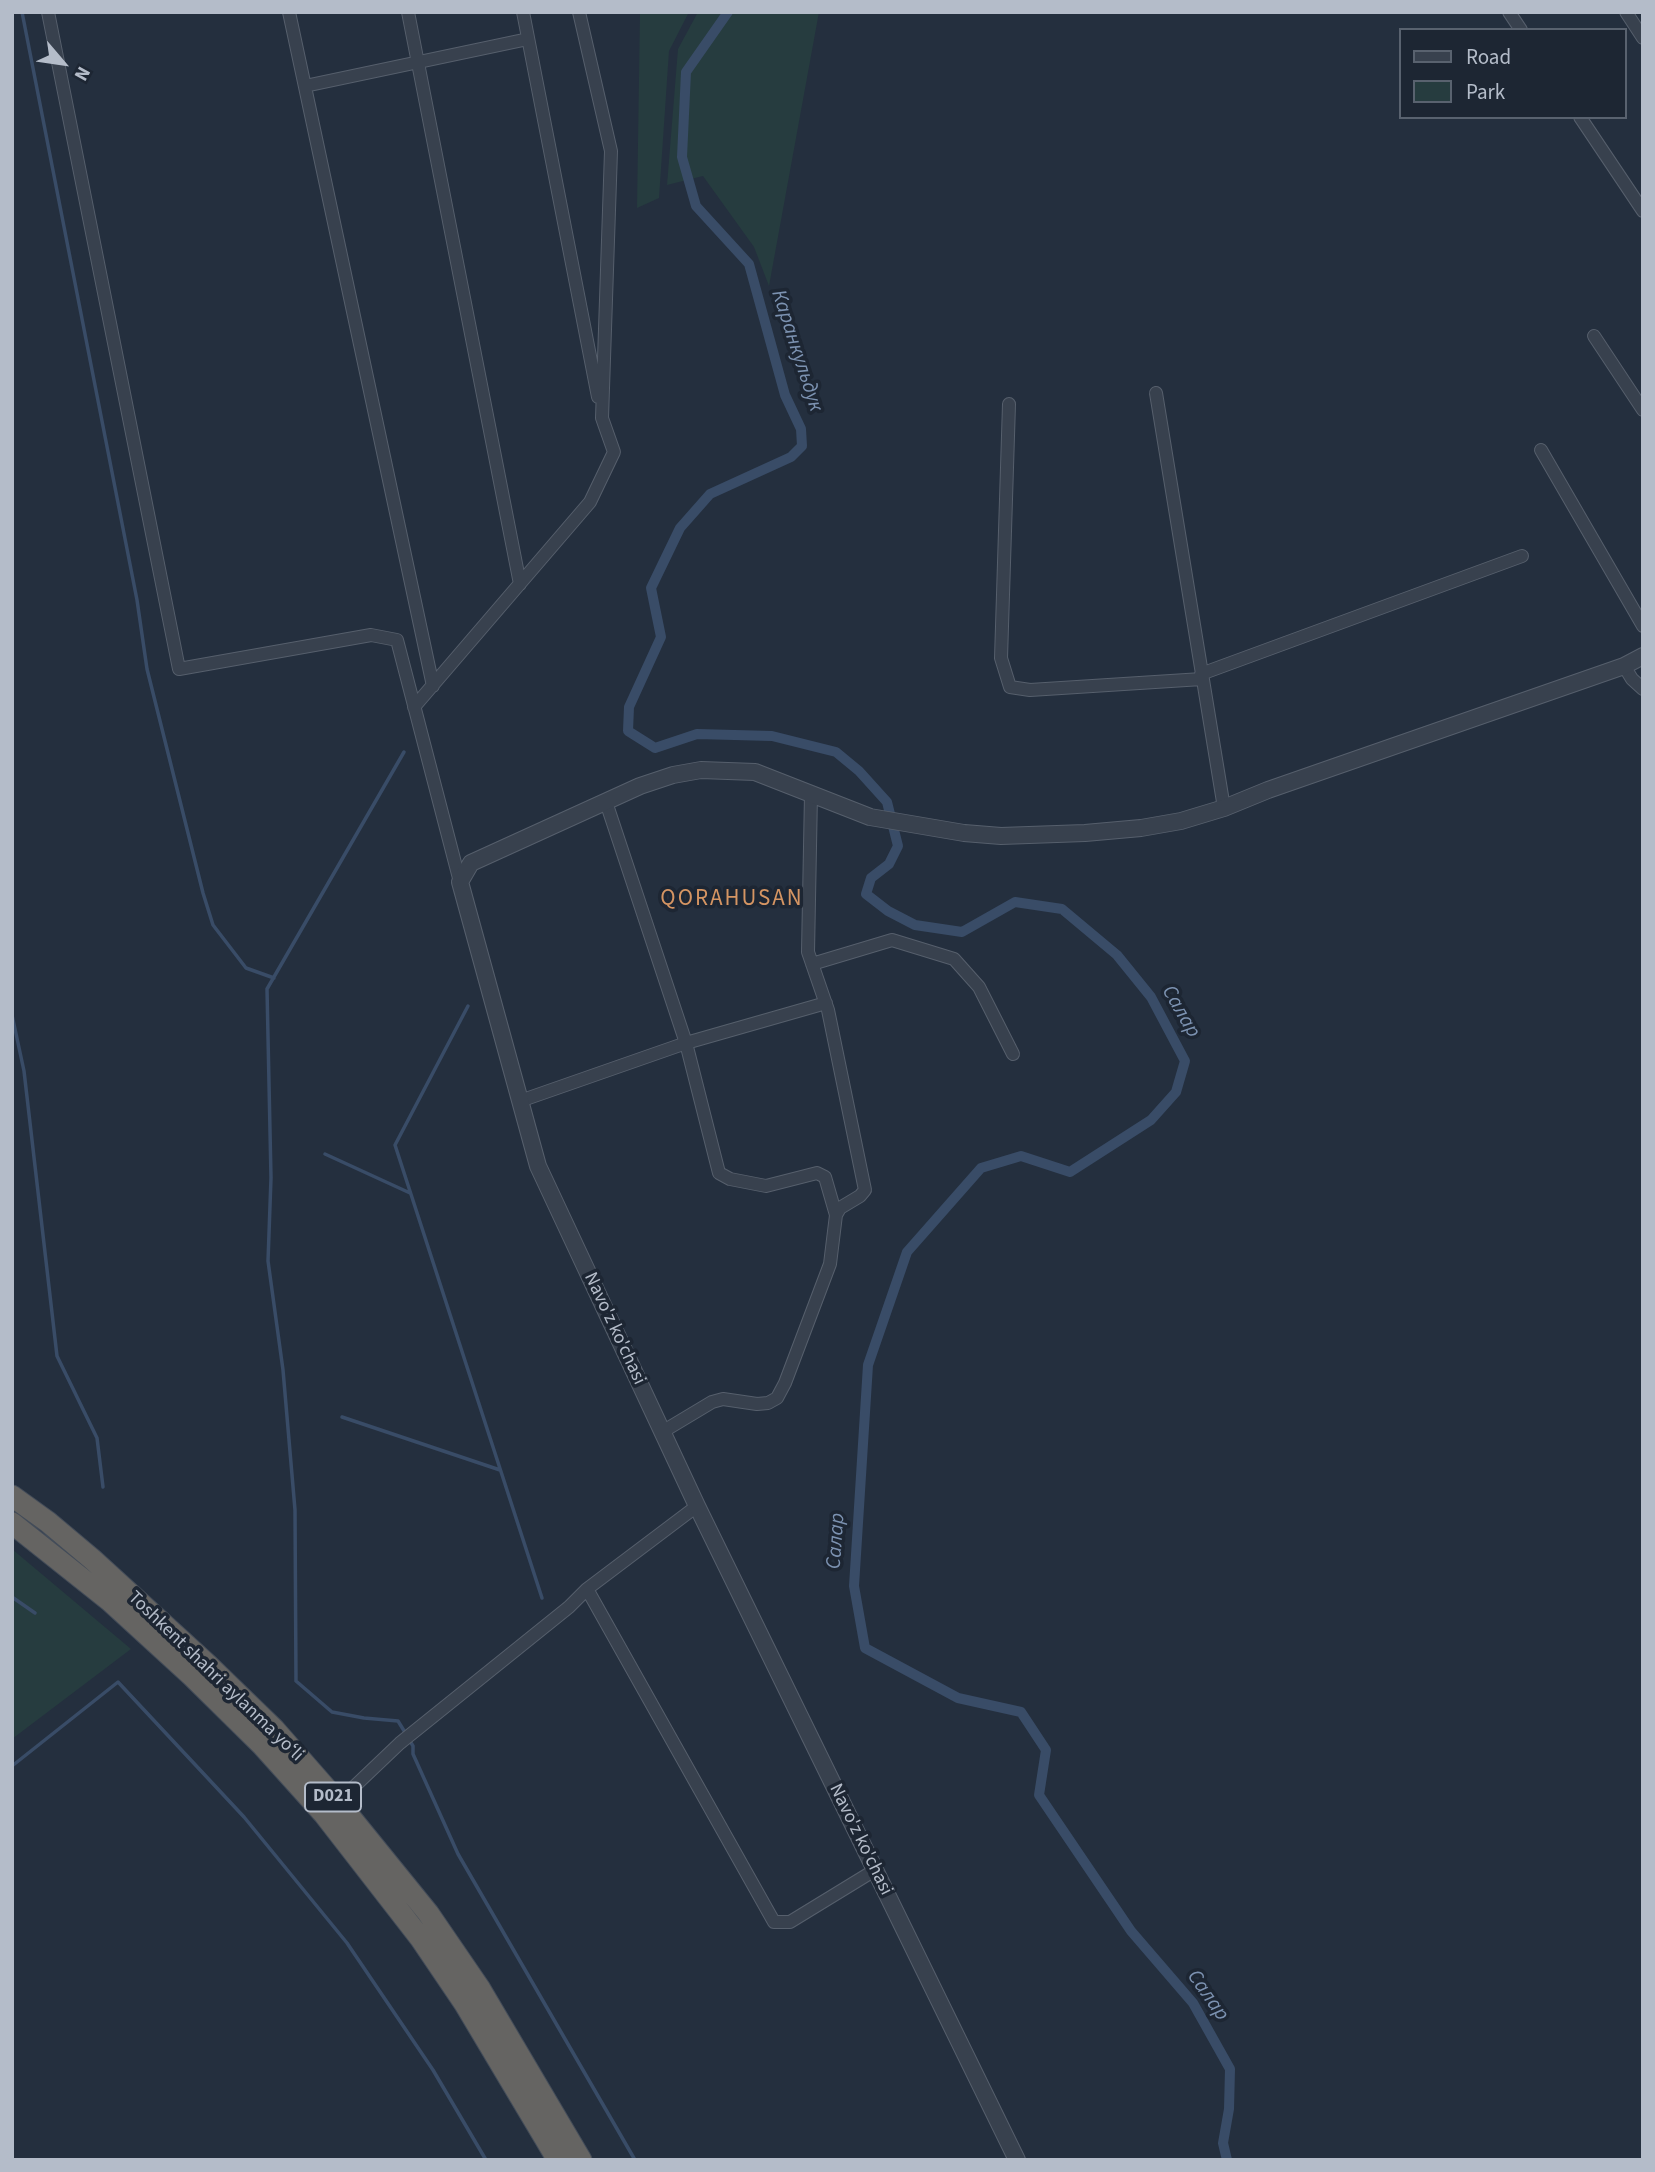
<!DOCTYPE html>
<meta charset="utf-8">
<style>
body{margin:0}
#map{position:relative;width:1655px;height:2172px;overflow:hidden;background:#242f3e;font-family:"Source Sans 3",sans-serif}
canvas{display:block}
.frame{position:absolute;inset:0;border:14px solid #b4bcc9;pointer-events:none}
.legend{position:absolute;left:1399px;top:28px;width:228px;height:91px;box-sizing:border-box;background:#1d2633;border:2px solid #59626f;margin:0;padding:9px 12px;list-style:none;font-size:21px;color:#b4bcc9}
.legend li{display:flex;align-items:center;gap:14px;height:35px}
.legend b{width:35px;border:2px solid #59626f}
.north{position:absolute;left:28px;top:28px;width:70px;height:70px;-webkit-text-stroke:5px #1d2633;paint-order:stroke;rotate:119deg;font-size:19px;font-weight:700;line-height:28px;text-align:center;color:#b4bcc9}
.north::after{content:'';display:block;margin:auto;width:24px;height:32px;background:#b4bcc9;clip-path:polygon(50% 0,100% 100%,50% 72%,0 100%)}
</style>
<div id="map">
<canvas width="1655" height="2172"></canvas>
<div class="frame"></div>
<ul class="legend">
<li><b style="height:9px;background:#38414e"></b>Road</li>
<li><b style="height:19px;background:#263c3f"></b>Park</li>
</ul>
<div class="north">N</div>
</div>
<script>
const c = document.querySelector('canvas').getContext('2d');
c.lineJoin = 'round';
function paint(path, color) { c.fillStyle = color; c.fill(path, 'evenodd'); }
const shape = rows => new Path2D(rows.map(r => 'M' + r).join(''));
function strokePath(path, color, width, dash) { c.strokeStyle = color; c.lineWidth = width; c.lineCap = dash ? 'butt' : 'round'; c.setLineDash(dash || []); c.stroke(path); }
function drawText(font, color, halo, rows, align = 'center') {
  c.font = font + ' "Source Sans 3",sans-serif'; c.lineWidth = 7; c.setLineDash([]); c.textBaseline = 'middle'; c.strokeStyle = halo; c.fillStyle = color; for (const [text, x, y, turn = 0] of rows) {
    c.save(); c.translate(x, y); c.rotate((+turn || 0) * Math.PI / 180); c.textAlign = isNaN(turn) ? turn : align; if (halo) c.strokeText(text, 0, 0); c.fillText(text, 0, 0); c.restore();
  }
}
const green = shape([
 [640,12,689,12,669,51,659,198,637,208],
 [698,12,819,12,769,286,754,247,703,176,667,185,678,49],
 [12,1549,131,1649,12,1739]
]);
const stream = shape([
 [22,12,137,600,147,669,203,893,213,925,246,968,274,978],
 [404,752,267,989,271,1178,268,1261,283,1370,295,1510,296,1681,332,1712,364,1718,398,1721,406,1734],
 [468,1006,395,1145,542,1598],
 [12,1015,24,1071,57,1356,97,1438,103,1487],
 [325,1154,410,1193],
 [342,1417,500,1470],
 [12,1597,35,1613],
 [410,1741,413,1746,413,1754,458,1854,635,2160],
 [12,1766,118,1682,244,1817,347,1943,433,2070,486,2160]
]);
const canal = shape([
 [728,12,686,72,682,157,696,206,749,264,785,395,801,429,802,446,791,457,710,494,680,528,651,588,661,637,629,707,628,731,655,748,697,734,772,736,836,752,859,771,887,802,898,846,889,864,871,878,866,894,888,911,915,925,962,932,1015,902,1062,909,1117,955,1151,997,1185,1061,1176,1092,1151,1120,1070,1172,1021,1156,981,1168,907,1252,868,1365,854,1586,865,1648,958,1698,1021,1712,1046,1750,1039,1795,1131,1931,1193,2003,1230,2069,1229,2109,1223,2143,1227,2160]
]);
const minor = shape([
 [48,12,179,669,371,635,397,640,460,882],
 [289,12,433,686],
 [408,12,520,584],
 [523,12,598,397],
 [1509,12,1521,30],
 [1626,12,1643,38],
 [305,86,528,39],
 [1580,117,1643,211],
 [1594,336,1643,410],
 [1156,393,1224,808],
 [1009,404,1001,658,1010,687,1030,690,1202,679],
 [1541,450,1643,626],
 [1624,666,1632,679,1643,689],
 [1201,674,1522,556],
 [414,707,590,502,614,452,602,418,611,151,579,12],
 [606,802,686,1043,719,1173,730,1179,766,1186,817,1173,825,1177,836,1215],
 [812,964,892,940,954,959,979,987,1013,1054],
 [520,1101,686,1043,826,1003],
 [662,1432,712,1402,723,1399,757,1404,768,1403,777,1398,785,1383,830,1264,836,1215,840,1208,860,1196,865,1190,828,1010,808,952,811,794],
 [587,1589,774,1922,790,1922,875,1870],
 [338,1802,400,1743,569,1607,587,1589,697,1506]
]);
const tertiary = shape([
 [1017,2160,697,1506,538,1166,460,882,471,863,640,786,673,775,701,770,755,772,870,817,964,833,1001,836,1085,833,1141,828,1181,821,1224,808,1268,790,1624,666,1643,656]
]);
const trunk = shape([
 [12,1496,48,1522,92,1559,208,1665,274,1729,338,1802,428,1913,480,1989,581,2160],
 [12,1523,110,1601,192,1676,262,1745,324,1814,421,1939,465,2004,558,2160]
]);
const shields = [
 [333,1797,56]
];
const shieldNames = [
 ["D021",333,1797]
];
const streetNames = [
 ["Navo'z ko'chasi",614,1329,65],
 ["Toshkent shahri aylanma yoʻli",215,1677,44],
 ["Navo'z ko'chasi",860,1840,64]
];
const waterNames = [
 ["Каранкульдук",796,351,72],
 ["Салар",1180,1012,60],
 ["Салар",837,1541,-86],
 ["Салар",1207,1996,55]
];
const quarterNames = [
 ["QORAHUSAN",732,900]
];
paint(green, '#263c3f');
strokePath(stream, '#394c67', 3.5);
strokePath(canal, '#394c67', 10);
strokePath(minor, '#565f6c', 14);
strokePath(tertiary, '#565f6c', 18);
strokePath(trunk, '#434c59', 23);
strokePath(minor, '#38414e', 12);
strokePath(tertiary, '#38414e', 16);
strokePath(trunk, '#656462', 21);
for (const [x, y, w] of shields) { const box = new Path2D(); box.roundRect(x - w / 2, y - 14.5, w, 29, 5); c.fillStyle = '#1d2633'; c.fill(box); strokePath(box, '#b4bcc9', 2); }
drawText('bold 18px', '#b4bcc9', null, shieldNames);
drawText('19px', '#b4bcc9', '#1d2633', streetNames);
drawText('italic 21px', '#7c92b1', '#1d2633', waterNames);
c.letterSpacing = '2px';
drawText('23px', '#d59563', '#1d2633', quarterNames);
c.letterSpacing = '0px';
</script>
